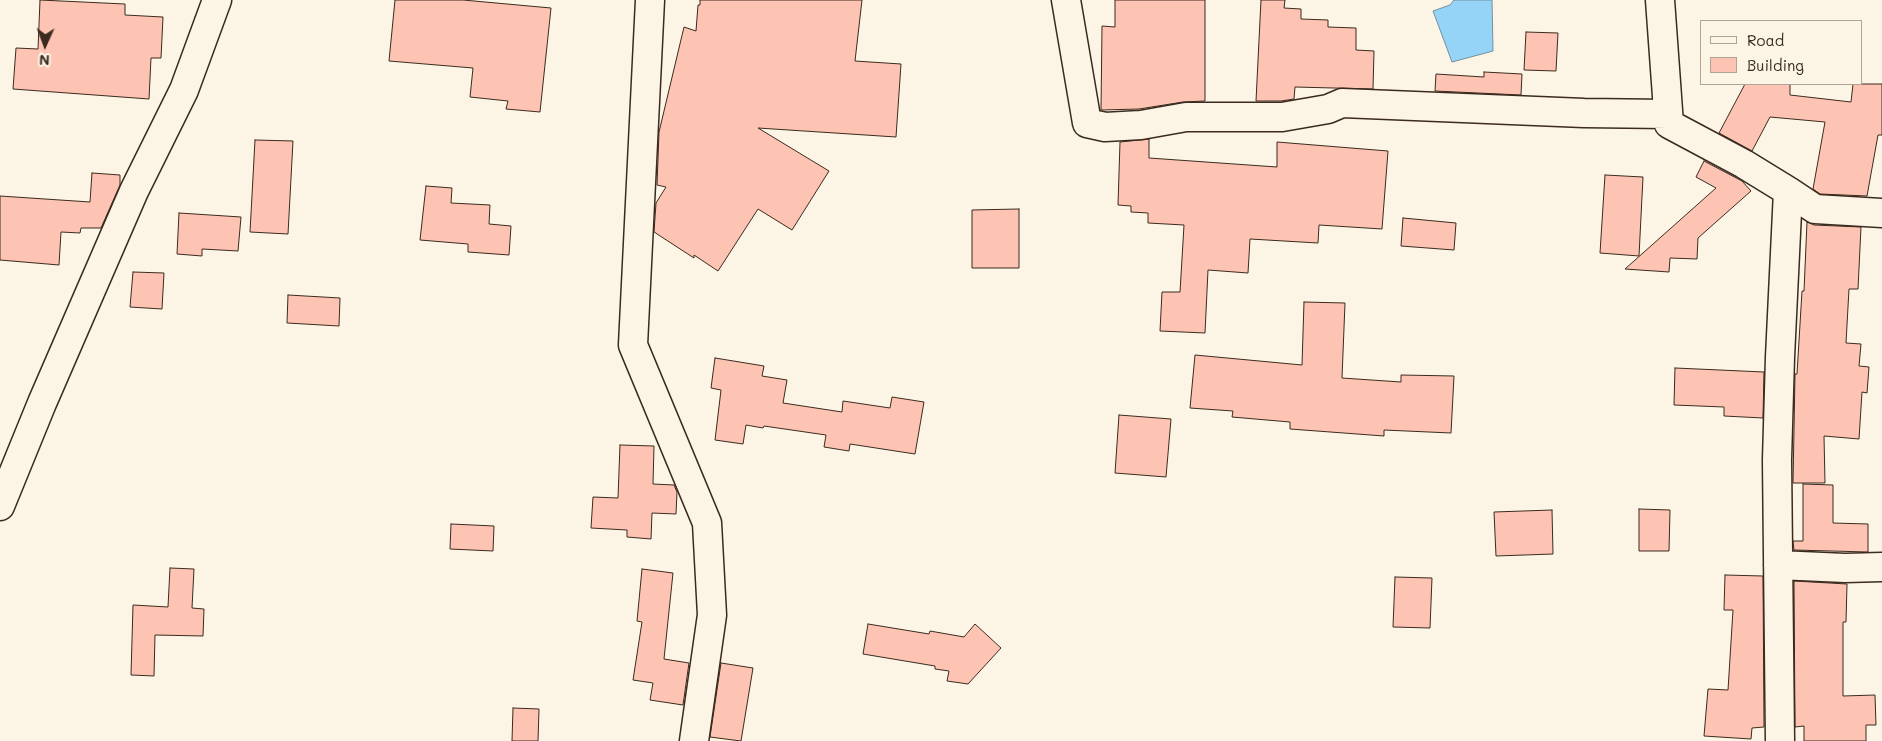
<!DOCTYPE html>
<style>
body{margin:0}
#map{position:relative;width:1882px;height:741px;overflow:hidden;background:#fcf5e5;font-family:Mali,sans-serif}
canvas{display:block}
.legend{position:absolute;left:1700px;top:20px;width:162px;height:65px;box-sizing:border-box;background:#fcf5e5;border:1px solid #afa495;margin:0;padding:6px 9px;list-style:none;font-size:15px;color:#3b2a1e}
.legend li{display:flex;align-items:center;gap:10px;height:25px}
.legend b{width:25px;border:1px solid #afa495}
.north{position:absolute;left:20px;top:20px;width:50px;height:50px;-webkit-text-stroke:4px #fcf5e5;paint-order:stroke;rotate:182deg;font-size:14px;font-weight:700;line-height:20px;text-align:center;color:#3b2a1e}
.north::after{content:'';display:block;margin:auto;width:18px;height:22px;background:#3b2a1e;clip-path:polygon(50% 0,100% 100%,50% 72%,0 100%)}
</style>
<div id="map">
<canvas width="1882" height="741"></canvas>
<ul class="legend">
<li><b style="height:6px;background:#fcf5e5"></b>Road</li>
<li><b style="height:14px;background:#fdc4b3"></b>Building</li>
</ul>
<div class="north">N</div>
</div>
<script>
const c = document.querySelector('canvas').getContext('2d');
c.lineJoin = 'round';
function paint(path, color) { c.fillStyle = color; c.fill(path, 'evenodd'); }
const shape = rows => new Path2D(rows.map(r => 'M' + r).join(''));
function strokePath(path, color, width, dash) { c.strokeStyle = color; c.lineWidth = width; c.lineCap = dash ? 'butt' : 'round'; c.setLineDash(dash || []); c.stroke(path); }
const water = shape([
 [1454,0,1492,0,1493,51,1452,62,1433,11,1450,5,1454,0]
]);
const building = shape([
 [40,0,125,4,125,15,163,17,161,58,151,58,149,99,13,89,16,48,38,49,40,0],
 [395,0,463,0,551,8,540,112,506,109,508,101,470,97,473,68,389,61,395,0],
 [700,0,862,0,855,61,901,64,896,137,758,128,829,171,792,230,758,209,718,271,694,255,694,258,654,232,656,203,666,187,657,185,659,132,684,27,696,31,698,5,700,5,700,0],
 [1115,0,1205,0,1205,101,1183,102,1139,109,1101,110,1102,26,1115,27,1115,0],
 [1261,0,1285,0,1284,8,1301,9,1301,19,1328,20,1328,27,1356,28,1356,50,1374,51,1373,89,1295,87,1294,99,1281,101,1256,101,1261,0],
 [1526,32,1558,33,1556,71,1524,70,1526,32],
 [1484,72,1522,74,1521,95,1435,91,1436,74,1484,77,1484,72],
 [1745,84,1790,84,1790,95,1851,102,1853,84,1882,84,1882,135,1878,135,1867,196,1820,194,1813,189,1825,122,1770,117,1752,151,1719,133,1745,84],
 [1149,139,1149,158,1277,167,1277,142,1388,151,1382,229,1319,225,1318,243,1250,239,1248,273,1208,270,1205,333,1160,331,1162,292,1180,292,1184,225,1148,223,1148,213,1131,212,1131,206,1118,205,1120,142,1149,139],
 [255,140,293,141,288,234,250,232,255,140],
 [1704,161,1742,181,1751,191,1698,238,1697,259,1670,258,1669,272,1625,269,1716,188,1696,177,1704,161],
 [92,173,120,175,120,185,101,228,81,228,80,233,61,232,59,265,0,260,0,196,90,202,92,173],
 [1605,175,1643,177,1639,256,1600,253,1605,175],
 [426,186,452,188,451,203,490,205,489,224,511,226,509,255,468,252,468,244,420,240,426,186],
 [1019,209,1019,268,972,268,972,210,1019,209],
 [179,213,241,217,238,251,202,249,202,256,177,254,179,213],
 [1403,218,1456,223,1454,250,1401,246,1403,218],
 [1807,222,1814,225,1861,227,1858,289,1849,289,1846,343,1861,344,1859,366,1869,367,1867,393,1862,392,1859,439,1824,436,1825,483,1793,483,1795,374,1797,374,1802,291,1804,291,1807,222],
 [133,272,164,273,162,309,130,307,133,272],
 [288,295,340,298,339,326,287,323,288,295],
 [1304,302,1345,303,1342,378,1401,382,1401,375,1454,376,1451,433,1384,430,1384,436,1290,429,1290,422,1232,417,1233,411,1190,408,1195,355,1302,365,1304,302],
 [715,358,764,366,762,376,787,380,783,403,842,412,843,401,890,408,892,397,924,402,915,454,850,444,849,451,824,447,826,435,764,426,763,428,746,425,743,444,715,440,721,390,711,388,715,358],
 [1675,368,1764,372,1763,418,1724,416,1724,407,1674,405,1675,368],
 [1119,415,1171,419,1166,477,1115,473,1119,415],
 [620,445,654,446,653,484,674,485,677,492,676,514,652,513,651,539,627,537,627,530,591,528,593,497,618,498,620,445],
 [1803,484,1833,485,1833,523,1868,524,1868,552,1794,550,1793,541,1803,541,1803,484],
 [1639,509,1670,510,1669,551,1639,551,1639,509],
 [1552,510,1553,554,1496,556,1494,512,1552,510],
 [451,524,494,526,493,551,450,549,451,524],
 [170,568,194,569,192,608,204,609,203,636,155,635,154,676,131,675,133,605,168,607,170,568],
 [642,569,673,573,664,659,689,663,683,705,650,700,653,683,633,680,642,622,637,621,642,569],
 [1725,575,1763,576,1764,727,1752,728,1751,739,1704,736,1708,689,1728,690,1733,610,1724,610,1725,575],
 [1395,577,1432,578,1430,628,1393,627,1395,577],
 [1794,581,1847,584,1846,622,1843,622,1843,696,1875,695,1876,725,1866,725,1866,741,1804,741,1804,726,1795,727,1794,581],
 [868,624,929,634,930,631,964,637,975,624,1001,648,968,684,947,681,949,671,935,669,935,666,863,654,868,624],
 [721,663,753,668,741,741,710,737,721,663],
 [513,708,539,709,538,741,512,741,513,708]
]);
const minor = shape([
 [650,0,633,345,707,523,712,615,694,741],
 [1066,0,1087,123,1105,127,1141,125,1186,117,1282,117,1328,109,1342,103,1584,113,1668,114],
 [1660,0,1669,124,1744,164,1788,191,1780,357,1777,460,1780,741],
 [1788,191,1815,209,1882,213],
 [0,506,42,403,134,191,184,90,217,0],
 [1778,565,1845,568,1882,567]
]);
paint(water, '#96d4f7');
strokePath(water, '#7290a0', 1);
paint(building, '#fdc4b3');
strokePath(building, '#3b2a1e', 1);
strokePath(minor, '#3b2a1e', 31);
strokePath(minor, '#fcf5e5', 28);
</script>
